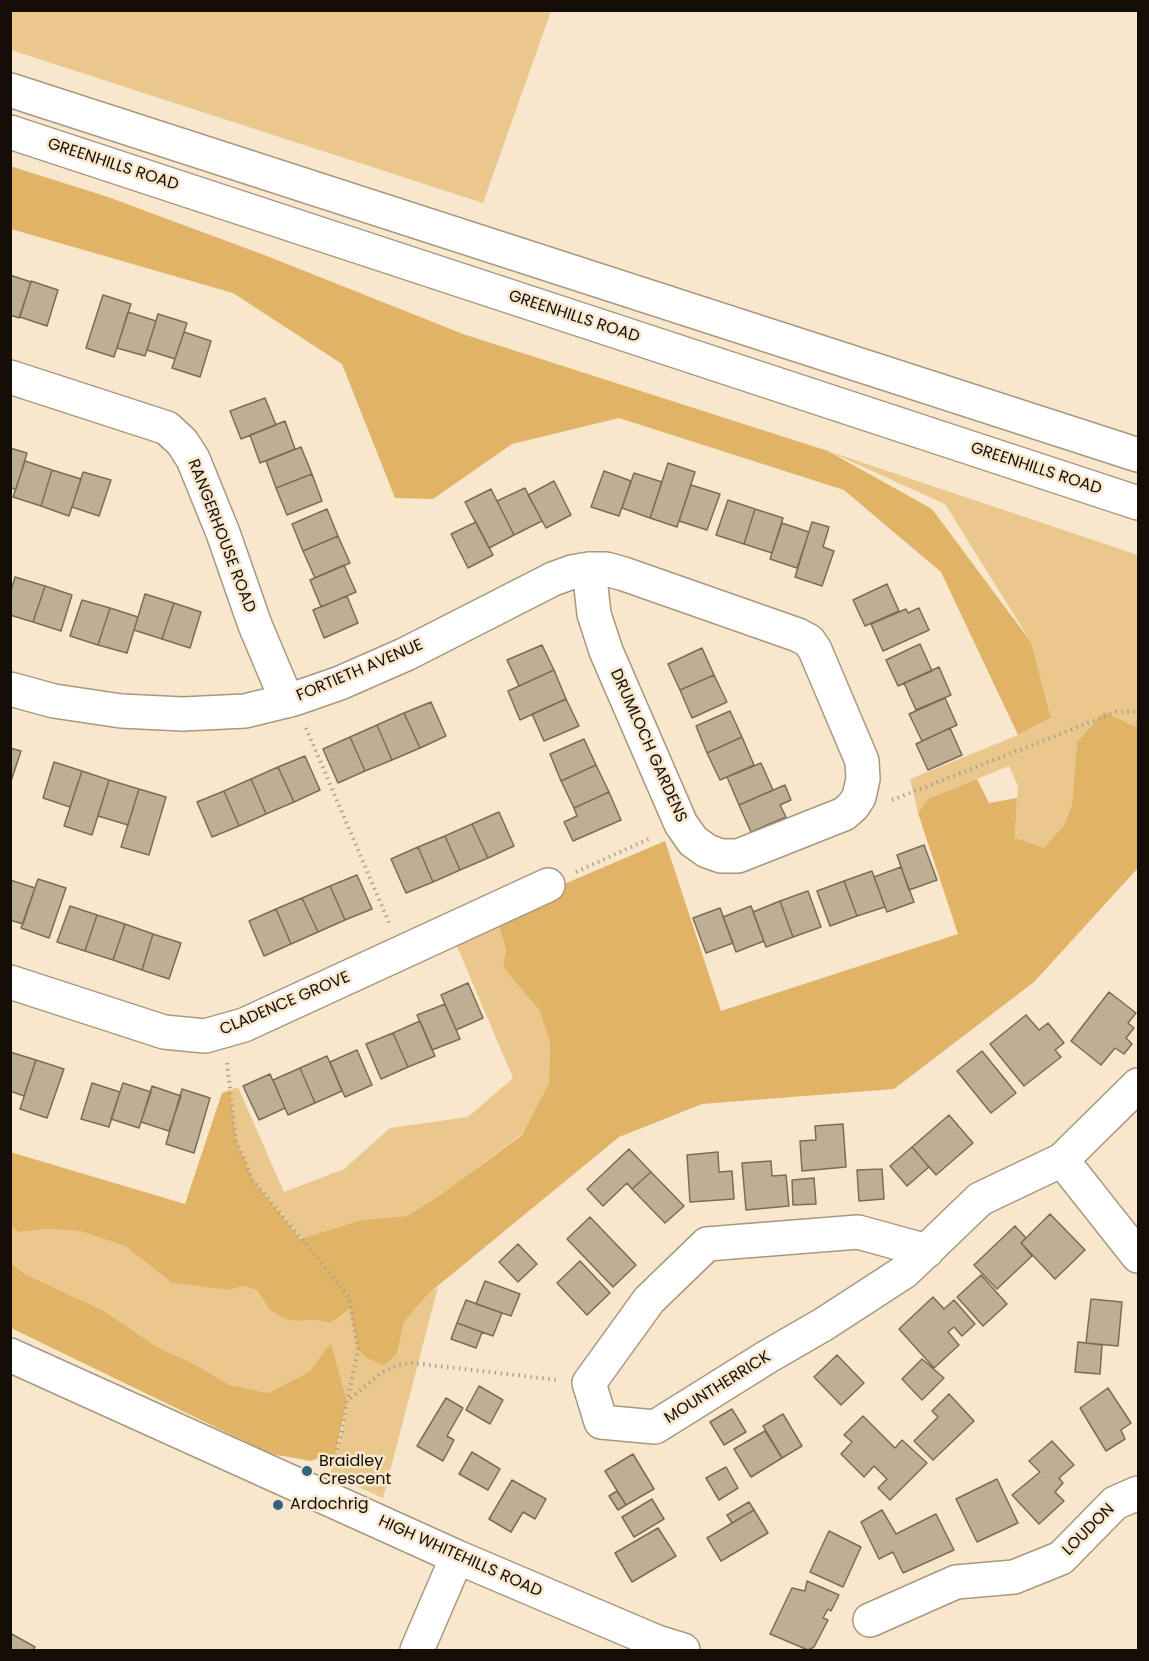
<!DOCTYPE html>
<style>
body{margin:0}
#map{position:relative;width:1149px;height:1661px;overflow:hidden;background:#f8e7cc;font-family:Poppins,sans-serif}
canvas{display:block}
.frame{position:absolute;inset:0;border:12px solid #140e06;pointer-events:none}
</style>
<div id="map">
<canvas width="1149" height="1661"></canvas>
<div class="frame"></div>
</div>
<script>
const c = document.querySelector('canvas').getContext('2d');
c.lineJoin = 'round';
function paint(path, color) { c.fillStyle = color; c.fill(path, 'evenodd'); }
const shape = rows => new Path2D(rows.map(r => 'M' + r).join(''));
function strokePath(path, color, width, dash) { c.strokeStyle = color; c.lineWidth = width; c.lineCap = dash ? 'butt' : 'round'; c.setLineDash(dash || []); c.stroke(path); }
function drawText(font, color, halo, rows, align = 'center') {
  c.font = font + ' Poppins,sans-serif'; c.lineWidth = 5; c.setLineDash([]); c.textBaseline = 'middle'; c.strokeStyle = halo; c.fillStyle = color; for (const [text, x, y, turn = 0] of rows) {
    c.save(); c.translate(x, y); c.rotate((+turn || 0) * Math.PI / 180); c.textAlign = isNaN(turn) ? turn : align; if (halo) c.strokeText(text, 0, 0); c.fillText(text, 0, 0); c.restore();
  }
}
const green = shape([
 [11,10,551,10,551,11,483,203,11,50],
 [828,451,1138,555,1138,712,1135,727,1077,742,1072,804,1064,825,1044,849,1015,838,1018,786,1009,766,928,799,918,813,910,779,1018,735,1051,716,1031,642,945,504],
 [497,920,506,950,503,967,539,1010,550,1042,549,1083,521,1135,440,1195,407,1216,361,1220,302,1239,253,1180,236,1140,230,1090,238,1087,284,1192,344,1169,390,1128,468,1117,513,1078,456,944],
 [10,1227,18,1232,48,1229,80,1231,125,1246,172,1283,228,1290,243,1286,257,1290,269,1309,298,1321,314,1320,331,1323,351,1309,397,1354,404,1322,429,1293,438,1287,383,1498,330,1474,342,1431,347,1401,331,1344,309,1372,268,1393,230,1385,194,1364,157,1347,104,1311,25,1274,11,1263]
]);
const forest = shape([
 [10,166,108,197,267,256,463,334,828,451,932,509,1031,642,1051,717,1018,735,941,572,844,490,619,418,512,444,433,499,395,498,342,364,233,293,11,229],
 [1104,712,1135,727,1138,712,1138,868,1034,982,894,1089,702,1104,619,1137,429,1293,404,1322,397,1354,384,1365,369,1359,358,1350,350,1309,331,1323,314,1320,298,1321,283,1318,269,1309,257,1290,243,1286,228,1290,172,1283,125,1246,80,1231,48,1229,18,1232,11,1227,10,1152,185,1204,222,1093,230,1090,236,1140,253,1180,301,1239,361,1220,407,1216,440,1195,521,1136,549,1083,550,1042,539,1010,503,967,506,950,497,920,562,885,665,841,721,1011,958,934,918,813,928,799,977,779,989,803,1017,798,1015,838,1044,848,1064,825,1072,804,1077,742],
 [11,1263,25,1274,104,1311,157,1347,194,1364,230,1385,268,1393,309,1372,331,1343,347,1401,334,1460,323,1456,311,1461,271,1454,11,1328]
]);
const building = shape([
 [10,275,31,282,19,318,10,315,10,275],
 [31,281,58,290,47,326,20,317,31,281],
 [103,295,131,304,114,357,86,348,103,295],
 [128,312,156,321,145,356,117,348,128,312],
 [158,314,187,323,175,359,147,350,158,314],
 [184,332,211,341,200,377,172,368,184,332],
 [265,398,276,425,241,439,230,411,265,398],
 [285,421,295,449,260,463,250,435,285,421],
 [301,447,312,474,276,488,266,461,301,447],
 [10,448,27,453,16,489,10,488,10,448],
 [25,461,52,470,41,506,13,497,25,461],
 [668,463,695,472,677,527,650,518,668,463],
 [52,470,81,479,69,516,41,506,52,470],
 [604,471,631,481,619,516,591,507,604,471],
 [83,472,111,480,99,516,72,507,83,472],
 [634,473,662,482,650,518,622,508,634,473],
 [312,474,322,501,287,515,276,488,312,474],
 [554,481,571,515,546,528,528,495,554,481],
 [691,485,720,494,707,530,679,521,691,485],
 [525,488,542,521,514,535,497,501,525,488],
 [491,489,514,535,489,548,465,502,491,489],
 [728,500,755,509,744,544,716,535,728,500],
 [327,509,338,536,303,551,292,524,327,509],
 [755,509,783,518,772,553,744,544,755,509],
 [476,522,493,555,468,568,451,534,476,522],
 [812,522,829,527,823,547,834,551,822,586,795,577,812,522],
 [782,523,809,532,797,568,770,559,782,523],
 [338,536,350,563,315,578,303,551,338,536],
 [344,565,356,592,321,607,310,580,344,565],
 [15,577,45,586,33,622,10,615,10,594,15,577],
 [887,584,899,611,865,626,853,600,887,584],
 [45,586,72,595,61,631,33,622,45,586],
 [145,594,174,603,162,639,134,630,145,594],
 [347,596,358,623,324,638,313,610,347,596],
 [82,600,110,608,98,645,70,636,82,600],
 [174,603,201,612,190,648,162,639,174,603],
 [110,608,138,617,127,653,98,645,110,608],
 [919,608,929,630,883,651,871,624,906,609,908,613,919,608],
 [920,644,932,671,898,686,886,660,920,644],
 [542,645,554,670,519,686,507,660,542,645],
 [702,648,714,675,680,690,668,664,702,648],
 [939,667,951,695,916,710,904,683,939,667],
 [554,670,566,699,520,720,508,691,554,670],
 [714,675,727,702,692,718,680,690,714,675],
 [945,698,957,725,922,741,909,714,945,698],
 [566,699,579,726,544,741,532,714,566,699],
 [431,702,446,736,420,748,404,713,431,702],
 [730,711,742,737,707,753,696,726,730,711],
 [404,713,420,748,392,760,377,725,404,713],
 [377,725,392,760,365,771,350,737,377,725],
 [950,728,962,755,928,770,916,744,950,728],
 [350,737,365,771,338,783,323,749,350,737],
 [742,737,754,765,720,780,707,753,742,737],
 [584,739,596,765,561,781,550,754,584,739],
 [10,748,21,751,10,784,10,748],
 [305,756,320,790,294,802,278,767,305,756],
 [54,762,82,771,70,807,43,798,54,762],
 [761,763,773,790,739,805,727,777,761,763],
 [596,765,609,792,574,808,561,781,596,765],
 [278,767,294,802,266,814,251,779,278,767],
 [82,771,109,780,92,835,64,826,82,771],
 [251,779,266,814,239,826,224,791,251,779],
 [109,780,139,789,128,825,98,816,109,780],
 [785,785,791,800,780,805,786,817,751,832,739,805,785,785],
 [139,789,166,797,149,855,121,847,139,789],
 [224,791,239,826,212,837,197,802,224,791],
 [609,792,621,820,573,841,564,822,577,816,574,808,609,792],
 [499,812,514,846,488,858,472,824,499,812],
 [472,824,488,858,460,870,445,836,472,824],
 [445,836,460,870,433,882,418,847,445,836],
 [924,845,937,880,909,890,897,855,924,845],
 [418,847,433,882,406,893,391,859,418,847],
 [901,867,914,902,887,912,874,877,901,867],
 [872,871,885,907,857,916,844,881,872,871],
 [357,875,372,909,345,920,330,886,357,875],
 [38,879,66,888,49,938,21,928,38,879],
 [10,880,35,888,23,924,10,920,10,880],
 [844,881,857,916,830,926,817,891,844,881],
 [330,886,345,920,318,932,302,898,330,886],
 [808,891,821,927,793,937,780,901,808,891],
 [302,898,318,932,291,944,276,909,302,898],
 [780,901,793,937,766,947,753,912,780,901],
 [70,906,97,915,85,951,57,942,70,906],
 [751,906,764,941,736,952,723,917,751,906],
 [720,908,733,943,706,953,693,918,720,908],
 [276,909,291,944,264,956,249,921,276,909],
 [97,915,125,924,113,960,85,951,97,915],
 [125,924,153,934,142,970,113,960,125,924],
 [153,934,181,943,169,979,142,970,153,934],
 [468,983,483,1018,456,1030,441,995,468,983],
 [1109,992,1136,1013,1128,1023,1134,1028,1126,1038,1132,1044,1124,1054,1115,1048,1101,1065,1071,1041,1109,992],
 [445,1004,460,1039,432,1050,417,1015,445,1004],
 [1026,1015,1039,1030,1048,1023,1064,1043,1055,1050,1061,1057,1024,1086,990,1044,1026,1015],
 [420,1021,435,1056,408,1067,393,1033,420,1021],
 [393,1033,408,1067,381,1079,366,1044,393,1033],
 [357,1050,372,1085,345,1097,330,1062,357,1050],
 [982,1051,1016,1093,991,1113,957,1071,982,1051],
 [10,1052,36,1060,24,1096,10,1091,10,1052],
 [327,1056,342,1091,315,1103,300,1068,327,1056],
 [36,1060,64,1069,47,1118,20,1109,36,1060],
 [300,1068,315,1103,288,1115,273,1080,300,1068],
 [270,1074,285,1108,259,1120,243,1086,270,1074],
 [92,1083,120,1092,109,1127,81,1119,92,1083],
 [123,1083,151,1092,139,1128,111,1119,123,1083],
 [152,1086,181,1096,169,1131,141,1122,152,1086],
 [182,1089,210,1098,194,1153,166,1144,182,1089],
 [949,1115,973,1143,936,1175,912,1147,949,1115],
 [843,1124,846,1167,802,1171,800,1141,816,1140,815,1126,843,1124],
 [912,1147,929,1167,907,1186,890,1166,912,1147],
 [629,1149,651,1172,632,1189,627,1183,603,1206,587,1189,629,1149],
 [718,1152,719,1172,732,1171,734,1199,690,1202,687,1155,718,1152],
 [771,1161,772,1176,786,1175,789,1206,746,1210,742,1163,771,1161],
 [882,1169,884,1199,859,1201,857,1170,882,1169],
 [651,1172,684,1206,665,1223,632,1189,651,1172],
 [814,1178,816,1204,793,1205,792,1180,814,1178],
 [1050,1214,1085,1250,1055,1279,1021,1243,1050,1214],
 [590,1217,636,1265,613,1287,567,1239,590,1217],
 [1015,1226,1026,1238,1021,1243,1032,1256,997,1289,974,1265,1015,1226],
 [518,1244,537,1264,518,1282,499,1262,518,1244],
 [580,1261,610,1293,587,1315,557,1283,580,1261],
 [981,1275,1007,1304,983,1326,957,1297,981,1275],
 [485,1281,520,1294,511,1316,476,1304,485,1281],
 [933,1297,944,1309,954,1300,975,1324,962,1336,954,1327,948,1332,959,1345,934,1368,899,1329,933,1297],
 [1091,1299,1122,1302,1118,1346,1086,1343,1091,1299],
 [466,1300,502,1313,493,1336,457,1323,466,1300],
 [457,1323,482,1332,476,1348,451,1339,457,1323],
 [1078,1342,1102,1345,1100,1374,1075,1372,1078,1342],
 [837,1355,864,1383,841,1405,814,1377,837,1355],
 [922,1359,944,1378,922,1400,902,1379,922,1359],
 [479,1386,503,1400,490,1424,466,1410,479,1386],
 [1108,1388,1131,1423,1121,1430,1125,1439,1106,1451,1080,1408,1108,1388],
 [949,1394,974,1421,933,1460,914,1441,938,1417,932,1411,949,1394],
 [446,1398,463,1408,447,1436,454,1440,443,1461,417,1446,446,1398],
 [732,1409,746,1432,724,1445,710,1422,732,1409],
 [783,1414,802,1446,782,1458,763,1426,783,1414],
 [863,1416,895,1448,902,1440,927,1463,890,1500,878,1488,887,1479,874,1466,864,1477,841,1454,852,1442,844,1435,863,1416],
 [765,1431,782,1458,751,1477,734,1449,765,1431],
 [1052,1441,1074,1465,1059,1478,1063,1483,1055,1492,1064,1501,1039,1524,1012,1495,1040,1472,1029,1461,1052,1441],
 [472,1452,500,1469,488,1490,459,1474,472,1452],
 [633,1454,654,1489,626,1505,605,1471,633,1454],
 [726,1467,738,1488,719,1500,706,1478,726,1467],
 [997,1479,1018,1523,977,1542,956,1499,997,1479],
 [512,1480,546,1499,535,1519,523,1512,511,1532,489,1519,512,1480],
 [617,1491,626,1505,618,1510,609,1496,617,1491],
 [652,1499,664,1519,634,1537,622,1517,652,1499],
 [749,1502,754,1510,732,1523,727,1515,749,1502],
 [754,1510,768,1533,721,1561,707,1538,754,1510],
 [882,1510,896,1534,936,1514,954,1550,903,1573,893,1552,879,1559,861,1522,882,1510],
 [658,1528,676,1556,632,1582,615,1553,658,1528],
 [829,1531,861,1547,843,1587,810,1572,829,1531],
 [807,1581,839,1595,831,1611,828,1609,823,1618,828,1620,814,1647,808,1650,770,1634,792,1588,805,1591,807,1581],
 [10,1633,35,1647,33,1650,10,1650,10,1633]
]);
const path = shape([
 [306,728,390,925],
 [892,800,1116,712,1138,711],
 [576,872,651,838],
 [227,1063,236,1140,253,1180,349,1297,358,1350,347,1401],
 [332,1467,342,1430,347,1401,381,1373,397,1365,412,1363,559,1380]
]);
const minor = shape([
 [10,90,1138,455],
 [10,132,1138,503],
 [10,377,167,428,182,442,193,459,223,533,255,625,287,701],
 [10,689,54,701,121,711,183,714,245,711,294,699,340,683,406,654,553,579,572,572,589,569,606,569,624,574,798,635,809,641,815,650,862,761,863,779,859,797,853,806,844,814,738,856,721,856,707,851,693,841,681,824,606,651,594,614,589,569],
 [10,982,164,1032,205,1036,244,1025,548,885],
 [1062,1160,1138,1256],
 [927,1251,858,1232,707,1244,649,1300,589,1383,601,1422,655,1427,767,1357,824,1324,904,1272,980,1199,1062,1160,1138,1085],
 [10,1355,457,1557,657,1642,683,1650],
 [870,1620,956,1582,1014,1577,1061,1558,1115,1503,1138,1493],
 [417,1650,457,1557]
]);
const markers = [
 [307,1471,6,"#2f6380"],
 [278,1505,6,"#2f6380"]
];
const streetNames = [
 ["GREENHILLS ROAD",113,165,18],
 ["GREENHILLS ROAD",574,317,18],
 ["GREENHILLS ROAD",1036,469,18],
 ["RANGERHOUSE ROAD",221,536,69],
 ["FORTIETH AVENUE",360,671,-23],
 ["DRUMLOCH GARDENS",648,746,66],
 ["CLADENCE GROVE",285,1004,-23],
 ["MOUNTHERRICK",718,1388,-32],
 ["LOUDON",1089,1530,-45],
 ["HIGH WHITEHILLS ROAD",460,1557,24]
];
const poiNames = [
 ["Braidley",319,1462],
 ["Crescent",319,1480],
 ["Ardochrig",290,1505]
];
paint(green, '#eac78c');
paint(forest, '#e0b366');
paint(building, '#beae94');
strokePath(building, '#7b6c54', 1.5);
strokePath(minor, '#a7987e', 36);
strokePath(path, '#aea18c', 4, [1.5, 4.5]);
strokePath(minor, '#fff', 33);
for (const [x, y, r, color] of markers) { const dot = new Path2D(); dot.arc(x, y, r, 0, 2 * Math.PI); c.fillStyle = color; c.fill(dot); strokePath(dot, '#f8e7cc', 2); }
drawText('16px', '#140e06', '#f8e7cc', streetNames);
drawText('16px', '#140e06', '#f8e7cc', poiNames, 'left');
</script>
